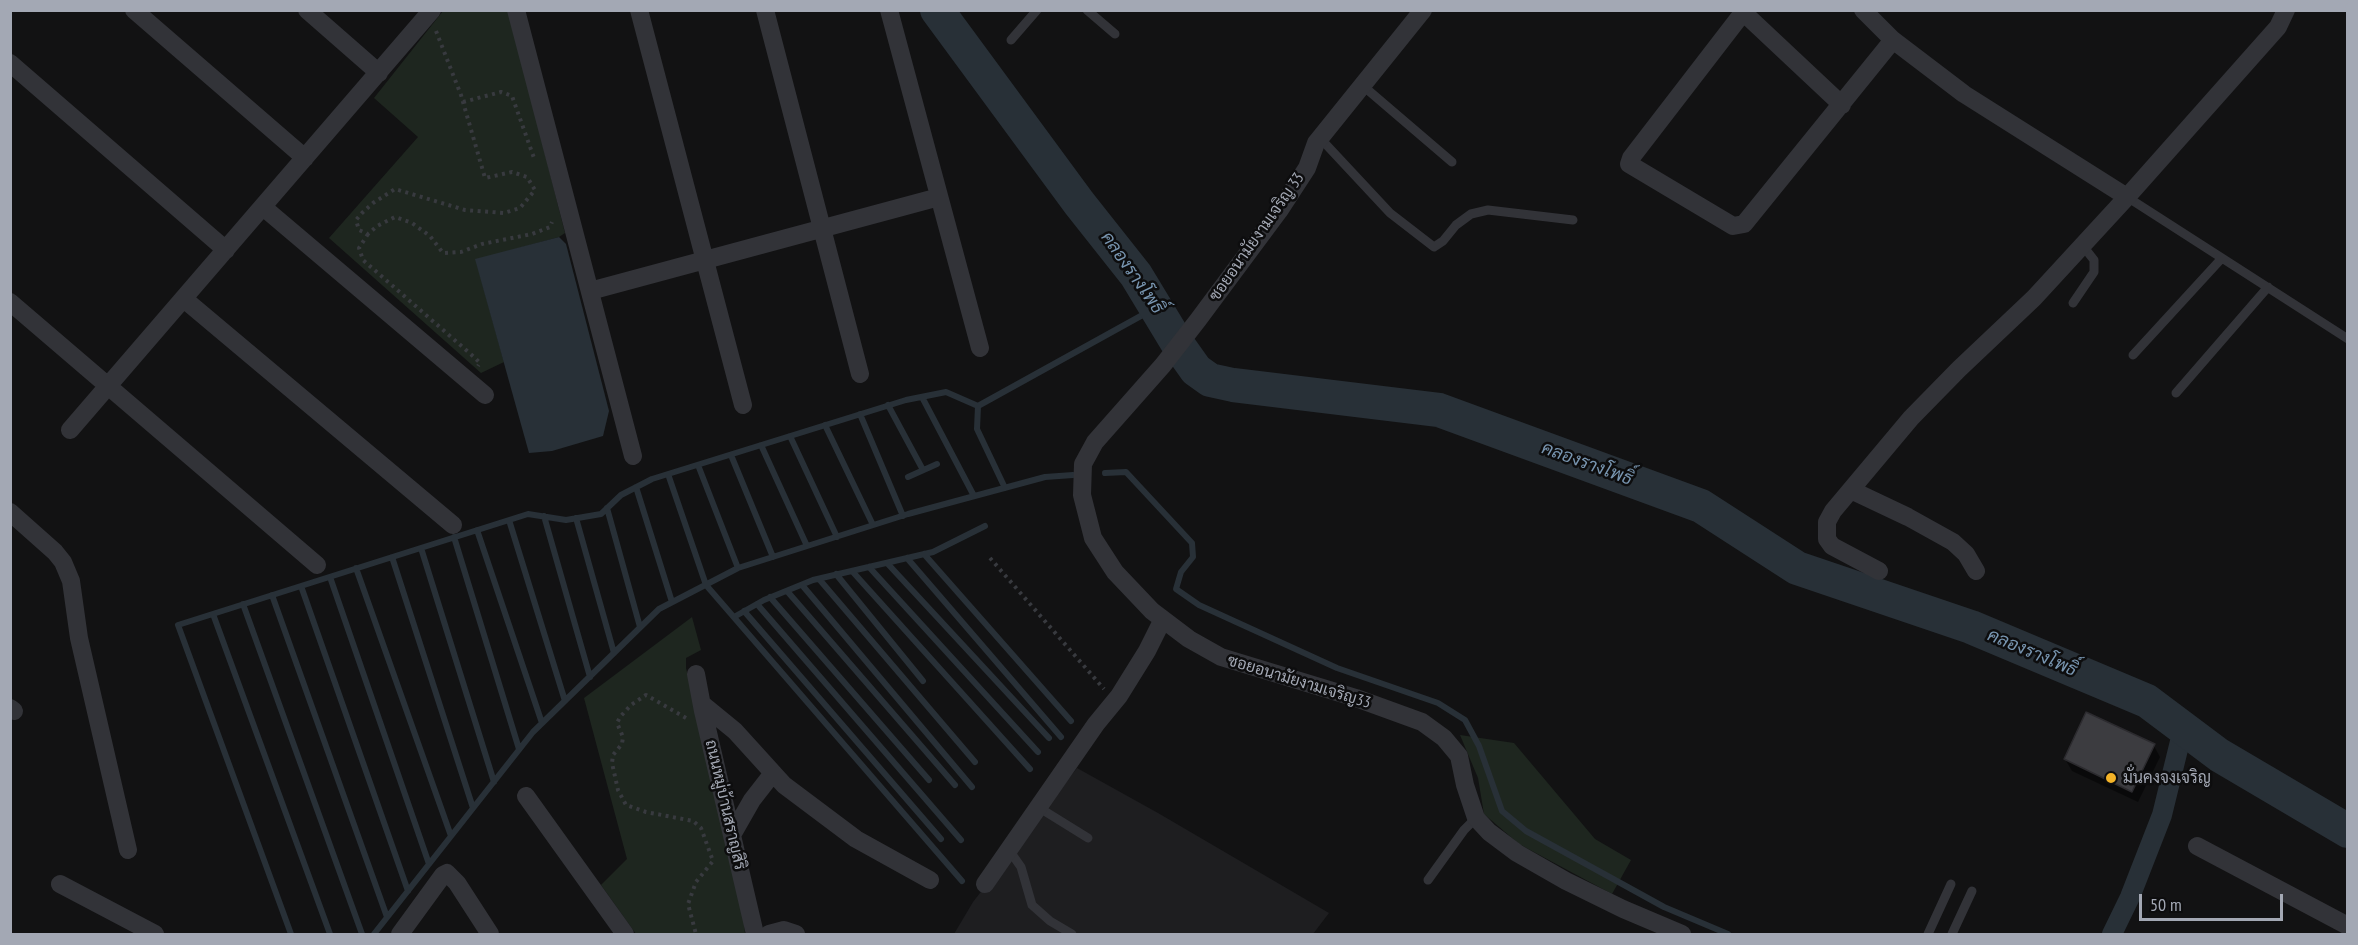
<!DOCTYPE html>
<meta charset="utf-8">
<style>
body{margin:0}
#map{position:relative;width:2358px;height:945px;overflow:hidden;background:#121213;font-family:"PT Sans Narrow",sans-serif}
canvas{display:block}
.frame{position:absolute;inset:0;border:12px solid #a3a8b4;pointer-events:none}
.scale{position:absolute;left:2139px;top:894px;width:144px;height:27px;box-sizing:border-box;border:3px solid #a3a8b4;border-top:0;padding-left:8px;font-size:18px;line-height:21px;white-space:nowrap;color:#a3a8b4;-webkit-text-stroke:4px #0d0d0e;paint-order:stroke}
</style>
<div id="map">
<canvas width="2358" height="945"></canvas>
<div class="frame"></div>
<div class="scale">50 m</div>
</div>
<script>
const c = document.querySelector('canvas').getContext('2d');
c.lineJoin = 'round';
function paint(path, color) { c.fillStyle = color; c.fill(path, 'evenodd'); }
const shape = rows => new Path2D(rows.map(r => 'M' + r).join(''));
function strokePath(path, color, width, dash) { c.strokeStyle = color; c.lineWidth = width; c.lineCap = dash ? 'butt' : 'round'; c.setLineDash(dash || []); c.stroke(path); }
function drawText(font, color, halo, rows, align = 'center') {
  c.font = font + ' "PT Sans Narrow",Sarabun,sans-serif'; c.lineWidth = 5; c.setLineDash([]); c.textBaseline = 'middle'; c.strokeStyle = halo; c.fillStyle = color; for (const [text, x, y, turn = 0] of rows) {
    c.save(); c.translate(x, y); c.rotate((+turn || 0) * Math.PI / 180); c.textAlign = isNaN(turn) ? turn : align; if (halo) c.strokeText(text, 0, 0); c.fillText(text, 0, 0); c.restore();
  }
}
const built = shape([
 [1077,768,1158,813,1329,913,1313,934,954,934,973,902]
]);
const green = shape([
 [443,11,509,11,565,233,559,237,476,260,504,362,481,373,329,238,418,137,374,98],
 [692,617,701,650,686,658,686,668,743,911,745,934,636,934,601,885,627,859,584,698],
 [1460,735,1514,743,1595,839,1631,860,1612,894,1519,844,1484,814,1478,778]
]);
const water = shape([
 [559,237,566,244,609,411,603,436,552,451,529,453,475,259]
]);
const shadow = shape([
 [2154,746,2160,757,2138,802,2072,771,2065,759]
]);
const stream = shape([
 [922,397,974,496],
 [888,405,923,470],
 [978,406,977,429,1005,488],
 [860,414,903,516],
 [825,425,873,525],
 [790,436,837,537],
 [761,445,807,546],
 [731,455,773,557],
 [698,465,738,568],
 [1105,473,1126,472,1192,543,1193,557,1181,572,1176,589,1199,605,1337,668,1438,703,1465,720,1479,746,1502,811,1526,831,1664,907,1728,934],
 [668,474,706,585,962,881],
 [908,477,937,464],
 [636,487,672,602],
 [607,508,640,627],
 [544,516,590,677],
 [576,518,614,653],
 [509,520,565,701],
 [477,530,542,723],
 [454,537,519,749],
 [421,548,494,782],
 [924,554,1071,721],
 [392,557,473,808],
 [907,558,1061,737],
 [887,563,1049,738],
 [869,567,1038,752],
 [356,568,451,836],
 [852,571,1030,769],
 [836,574,923,681],
 [330,577,429,864],
 [819,579,975,762],
 [802,585,972,787],
 [301,586,408,891],
 [787,591,955,785],
 [272,595,387,917],
 [770,597,929,780],
 [243,604,362,934],
 [757,604,961,840],
 [744,611,941,839],
 [213,614,330,934],
 [734,617,764,600,813,580,933,552,985,526],
 [291,934,178,625,528,514,566,520,601,514,621,495,652,479,906,400,946,392,978,406,1157,307],
 [374,934,533,732,659,609,738,568,908,514,1045,477,1073,475]
]);
const canal = shape([
 [2112,934,2130,897,2162,815,2183,729]
]);
const river = shape([
 [937,10,1079,203,1136,275,1179,346,1196,370,1210,380,1233,385,1439,410,1701,506,1797,568,1971,627,2147,701,2219,755,2348,831]
]);
const building = shape([
 [2086,712,2155,744,2132,792,2064,759,2086,712]
]);
const path = shape([
 [436,31,461,95,485,178,512,172,527,177,535,190,520,208,504,213,465,210,395,189,373,203,362,213,356,220,359,230,368,234,377,226,395,217,412,223,430,236,443,253,461,252,482,244,532,234,550,227,552,222],
 [463,102,501,92,512,96,534,158],
 [368,234,359,248,363,260,474,357,480,363,478,366],
 [990,558,1104,689],
 [686,718,646,695,631,705,620,717,617,723,623,737,622,744,613,755,612,763,618,790,626,805,646,812,693,821,701,828,713,861,696,882,688,904,696,934]
]);
const lane = shape([
 [1087,10,1115,34],
 [1011,40,1037,10],
 [1362,85,1452,162],
 [1320,138,1390,213,1434,247,1443,241,1456,225,1471,214,1488,210,1573,220],
 [2127,197,2348,339],
 [2073,303,2094,272,2094,260,2083,246],
 [2133,355,2222,258],
 [2176,393,2268,287],
 [1038,807,1088,838],
 [1009,850,1021,867,1032,905,1050,921,1072,934],
 [1428,880,1464,830,1476,818],
 [1928,934,1951,884],
 [1952,934,1972,891]
]);
const street = shape([
 [134,10,305,158],
 [307,10,379,73],
 [516,10,633,456],
 [639,10,743,405],
 [765,10,860,374],
 [889,10,980,348],
 [1423,10,1316,143,1307,168,1279,211,1198,320,1163,365,1095,442,1083,464,1082,495,1093,538,1115,572,1152,611,1189,639,1221,657,1356,698,1422,722,1444,738,1459,756,1465,785,1476,818,1489,832,1517,853,1566,881,1623,909,1682,934],
 [1745,10,1631,158,1629,164,1733,226,1744,224,1893,40],
 [1863,10,1893,40,1964,94,2127,197],
 [1744,13,1842,105],
 [10,63,226,250],
 [263,207,485,395],
 [590,291,939,197],
 [184,299,453,525],
 [10,302,317,565],
 [70,430,432,10],
 [1851,490,1908,517,1953,542,1966,554,1976,571],
 [10,512,55,552,63,562,71,581,79,638,128,850],
 [1879,571,1832,546,1827,539,1827,522,1833,511,1911,418,1959,369,2034,298,2127,197,2278,27,2286,10],
 [696,674,703,711,755,934],
 [702,704,735,731,784,785,856,839,930,880],
 [10,708,14,711],
 [526,796,625,934],
 [732,835,752,800,773,773],
 [2197,846,2348,926],
 [60,884,155,934],
 [985,884,1096,724,1119,696,1147,651,1163,619],
 [400,934,443,875,447,873,457,883,490,934],
 [769,934,784,930,796,934]
]);
const markers = [
 [2111,778,6,"#f4b328"]
];
const streetNames = [
 ["ซอยอนามัยงามเจริญ 33",1257,237,-55],
 ["ซอยอนามัยงามเจริญ33",1299,682,17],
 ["ถนนหมู่บ้านสราญสิริ",725,805,77]
];
const poiNames = [
 ["มั่นคงจงเจริญ",2123,778]
];
const waterNames = [
 ["คลองรางโพธิ์",1132,273,55],
 ["คลองรางโพธิ์",1587,464,20],
 ["คลองรางโพธิ์",2032,653,23]
];
paint(built, '#1e1e20');
paint(green, '#1e261f');
paint(water, '#283037');
paint(shadow, '#0007');
strokePath(stream, '#283037', 6);
strokePath(canal, '#283037', 20);
strokePath(river, '#283037', 34);
paint(building, '#3c3c40');
strokePath(building, '#2c2b2f', 1.5);
strokePath(path, '#383a3f', 4, [3, 4.5]);
strokePath(lane, '#323338', 9);
strokePath(street, '#323338', 18);
for (const [x, y, r, color] of markers) { const dot = new Path2D(); dot.arc(x, y, r, 0, 2 * Math.PI); c.fillStyle = color; c.fill(dot); strokePath(dot, '#0d0d0e', 2); }
drawText('16px', '#a3a8b4', '#0d0d0e', streetNames);
drawText('16px', '#a3a8b4', '#0d0d0e', poiNames, 'left');
drawText('italic 18px', '#7895b0', '#0d0d0e', waterNames);
</script>
